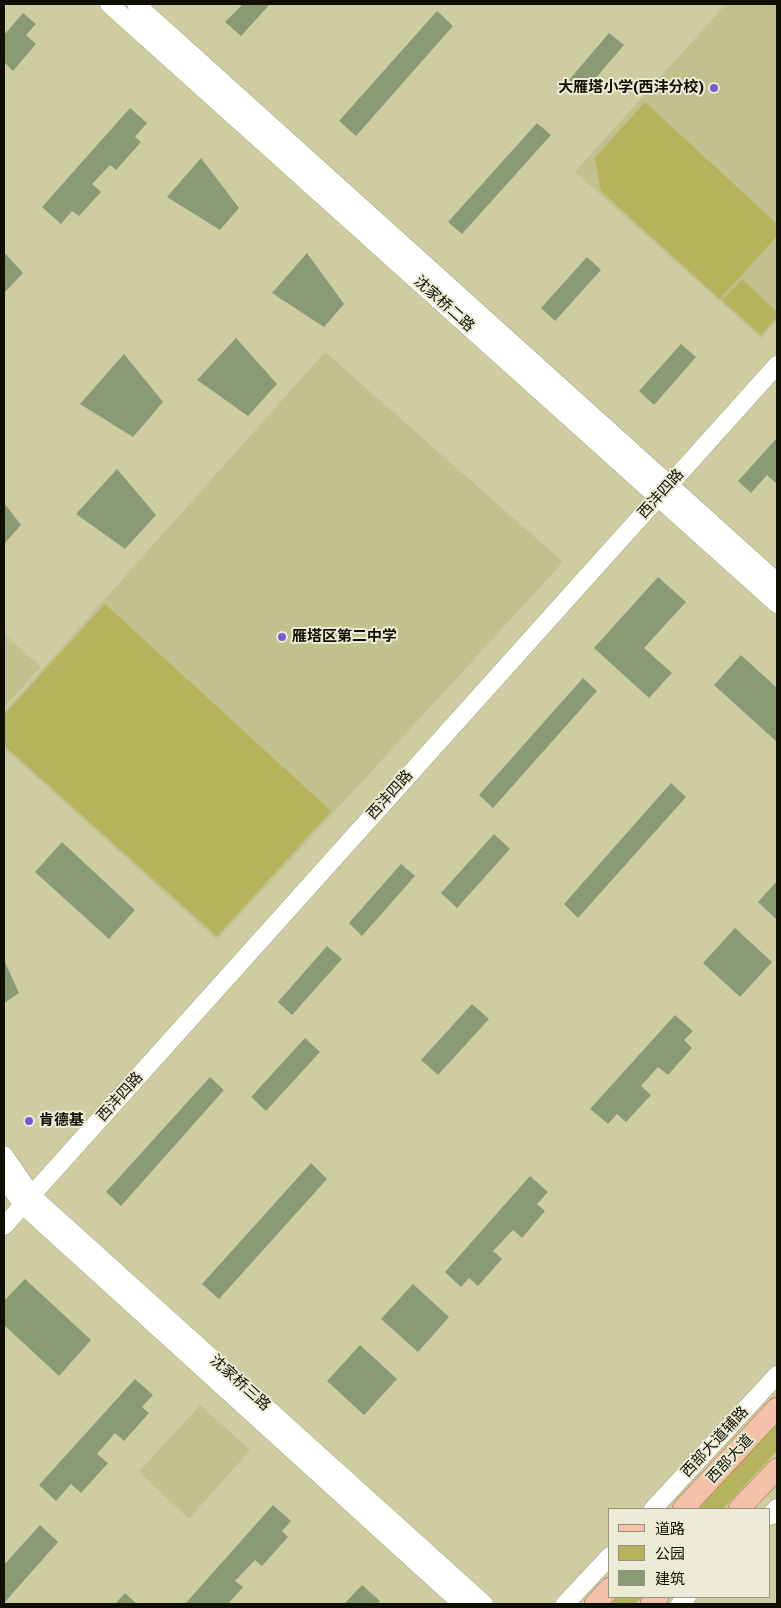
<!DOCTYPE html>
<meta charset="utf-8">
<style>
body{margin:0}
#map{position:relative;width:781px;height:1608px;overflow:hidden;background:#cdcda1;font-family:"Roboto Serif","Noto Sans SC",serif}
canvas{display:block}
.frame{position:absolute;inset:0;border:5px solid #101002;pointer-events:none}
.legend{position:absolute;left:608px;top:1508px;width:162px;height:90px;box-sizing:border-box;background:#ececd6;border:1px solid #949481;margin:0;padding:6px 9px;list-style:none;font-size:15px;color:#101002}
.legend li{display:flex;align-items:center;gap:10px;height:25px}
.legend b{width:25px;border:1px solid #949481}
</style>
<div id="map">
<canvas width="781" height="1608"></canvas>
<div class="frame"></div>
<ul class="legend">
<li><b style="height:6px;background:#f2c1a7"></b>道路</li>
<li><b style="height:14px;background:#b5b35c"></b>公园</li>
<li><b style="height:14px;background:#8a9b74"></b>建筑</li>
</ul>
</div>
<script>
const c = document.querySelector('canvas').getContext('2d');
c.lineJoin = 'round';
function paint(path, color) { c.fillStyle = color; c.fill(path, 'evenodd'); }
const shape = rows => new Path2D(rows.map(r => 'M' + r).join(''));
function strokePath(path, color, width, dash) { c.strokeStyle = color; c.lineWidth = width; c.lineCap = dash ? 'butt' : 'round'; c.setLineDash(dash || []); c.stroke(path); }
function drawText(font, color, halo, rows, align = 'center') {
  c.font = font + ' "Roboto Serif","Noto Sans SC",serif'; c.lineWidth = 4; c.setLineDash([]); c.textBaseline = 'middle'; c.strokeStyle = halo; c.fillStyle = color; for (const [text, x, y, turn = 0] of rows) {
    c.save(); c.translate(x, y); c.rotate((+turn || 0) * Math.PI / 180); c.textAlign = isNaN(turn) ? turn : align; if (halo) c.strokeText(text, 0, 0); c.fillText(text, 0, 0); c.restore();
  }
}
const built = shape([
 [726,4,777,4,777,320,761,338,575,172],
 [325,352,563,562,217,940,4,748,4,712],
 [4,634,41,667,4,708],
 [200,1405,250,1450,189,1519,139,1472]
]);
const green = shape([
 [645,102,777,224,777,236,720,299,601,191,595,158],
 [742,279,777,312,777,317,761,335,722,300],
 [105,604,331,811,217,936,4,745,4,715],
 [777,1424,777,1451,723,1509,698,1509],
 [617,1597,642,1597,635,1604,610,1604]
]);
const building = shape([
 [243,4,270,4,241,36,225,22],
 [437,11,453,26,356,136,339,121],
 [23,13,36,24,26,35,36,44,13,71,4,62,4,35],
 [609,33,624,45,583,93,569,80],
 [130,108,147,123,135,137,141,142,116,170,110,165,92,184,101,192,79,216,72,211,61,224,42,207],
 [537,123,551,135,462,234,448,222],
 [201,158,239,208,220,230,167,197],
 [4,252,23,273,4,293],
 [307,253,344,304,324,327,272,293],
 [587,257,601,270,555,321,541,308],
 [236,338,277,384,248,416,197,380],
 [681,344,696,357,654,405,639,391],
 [124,354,163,402,133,437,80,404],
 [777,438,777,484,767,475,751,493,738,481],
 [117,469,156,515,125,549,76,514],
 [4,503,21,525,4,544],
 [658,577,686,602,644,648,672,673,649,698,594,648],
 [741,655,777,688,777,742,714,685],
 [583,678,597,691,493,808,479,795],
 [671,783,686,797,578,918,564,904],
 [494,834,510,849,457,908,441,893],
 [62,842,135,910,109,939,35,872],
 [401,864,415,876,362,936,349,923],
 [777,881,777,920,758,902],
 [735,928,772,962,740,997,703,963],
 [327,946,342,959,292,1015,278,1002],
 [4,960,19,993,4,1003],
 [472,1004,489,1019,438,1075,421,1060],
 [675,1015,693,1031,684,1040,692,1048,668,1075,658,1067,641,1086,651,1095,626,1122,617,1114,608,1124,590,1109],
 [305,1038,320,1052,266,1111,251,1097],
 [210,1077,224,1090,121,1206,106,1192],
 [311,1163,327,1179,219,1299,202,1284],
 [530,1176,548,1192,537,1204,545,1211,522,1238,513,1230,493,1251,502,1259,478,1286,469,1278,461,1287,445,1272],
 [25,1279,91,1340,59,1376,4,1325,4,1301],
 [413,1284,449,1317,418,1352,381,1319],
 [360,1345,397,1379,364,1415,327,1381],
 [135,1379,153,1395,142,1407,149,1413,124,1441,115,1433,97,1454,108,1463,81,1493,71,1484,56,1501,39,1485],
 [273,1505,291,1521,282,1531,288,1537,262,1566,255,1560,235,1581,243,1587,228,1604,185,1604],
 [40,1525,58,1542,4,1603,4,1565],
 [362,1585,380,1601,377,1604,344,1604],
 [125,1593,137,1604,115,1604]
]);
const minor = shape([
 [109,4,777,604],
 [136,4,777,582],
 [4,1155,32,1196,484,1604],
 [4,1178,23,1205,462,1604],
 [4,1226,777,365],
 [653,1509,777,1375],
 [770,1516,777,1508],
 [565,1604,610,1556],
 [680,1604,687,1597]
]);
const major = shape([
 [683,1509,777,1408],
 [739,1509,777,1469],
 [595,1604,610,1588],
 [651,1604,658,1597]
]);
const markers = [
 [714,88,5,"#735dd7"],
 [282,637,5,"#735dd7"],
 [29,1121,5,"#735dd7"]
];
const poiNames = [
 ["大雁塔小学(西沣分校)",704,88,"right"],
 ["雁塔区第二中学",292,637],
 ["肯德基",39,1121]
];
const streetNames = [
 ["沈家桥二路",444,304,42],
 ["西沣四路",661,494,-48],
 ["西沣四路",390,795,-48],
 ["西沣四路",120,1097,-48],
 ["沈家桥三路",240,1383,42],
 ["西部大道辅路",715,1442,-47],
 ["西部大道",730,1459,-47]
];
paint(built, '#c1c18e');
paint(green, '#b5b35c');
paint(building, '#8a9b74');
strokePath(minor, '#9e9e74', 19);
strokePath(major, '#9d6848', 22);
strokePath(minor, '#fff', 18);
strokePath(major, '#f2c1a7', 21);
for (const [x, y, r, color] of markers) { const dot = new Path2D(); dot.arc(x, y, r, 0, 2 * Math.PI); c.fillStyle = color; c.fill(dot); strokePath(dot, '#ececd6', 2); }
drawText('bold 15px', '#101002', '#ececd6', poiNames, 'left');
drawText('15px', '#101002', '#ececd6', streetNames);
</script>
